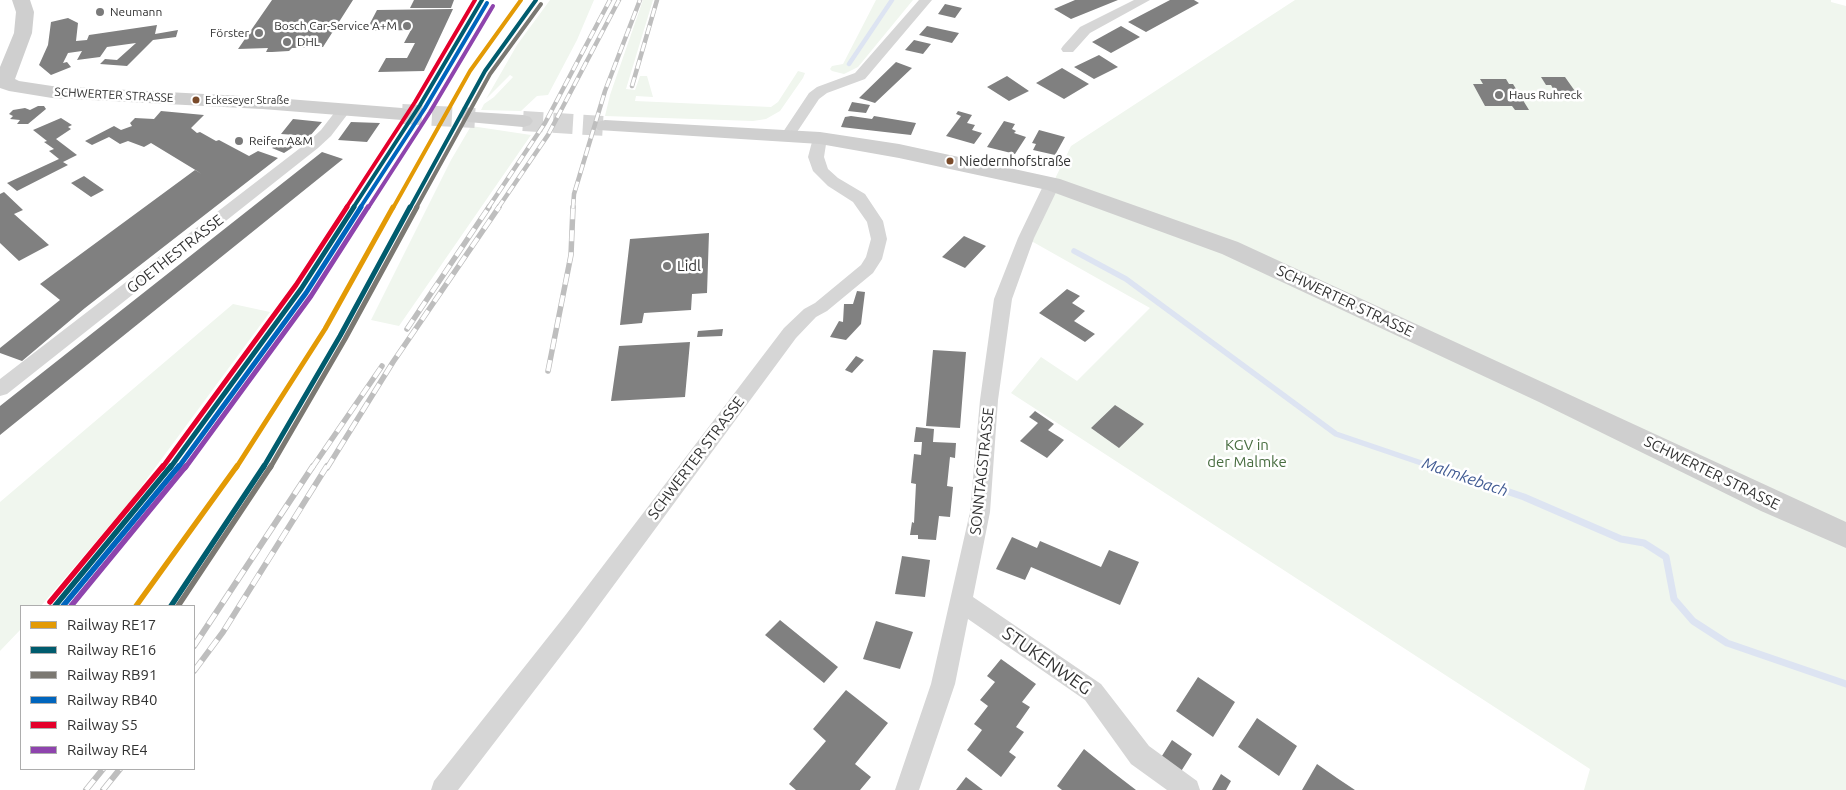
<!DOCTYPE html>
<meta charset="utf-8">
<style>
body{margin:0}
#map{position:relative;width:1846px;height:790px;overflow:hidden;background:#fff;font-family:Ubuntu,sans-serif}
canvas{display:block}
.legend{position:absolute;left:20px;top:605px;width:175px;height:165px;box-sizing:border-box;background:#fff;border:1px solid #adadad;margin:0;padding:6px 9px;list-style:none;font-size:15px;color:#323232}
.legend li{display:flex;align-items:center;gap:10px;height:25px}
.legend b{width:25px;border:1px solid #adadad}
</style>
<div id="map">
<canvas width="1846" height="790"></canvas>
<ul class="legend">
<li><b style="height:6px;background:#e39a05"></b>Railway RE17</li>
<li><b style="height:6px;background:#005c6e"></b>Railway RE16</li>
<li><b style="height:6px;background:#7b7872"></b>Railway RB91</li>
<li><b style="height:6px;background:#0065bd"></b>Railway RB40</li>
<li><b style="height:6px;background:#e4002b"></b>Railway S5</li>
<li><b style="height:6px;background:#8e44ad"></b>Railway RE4</li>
</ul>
</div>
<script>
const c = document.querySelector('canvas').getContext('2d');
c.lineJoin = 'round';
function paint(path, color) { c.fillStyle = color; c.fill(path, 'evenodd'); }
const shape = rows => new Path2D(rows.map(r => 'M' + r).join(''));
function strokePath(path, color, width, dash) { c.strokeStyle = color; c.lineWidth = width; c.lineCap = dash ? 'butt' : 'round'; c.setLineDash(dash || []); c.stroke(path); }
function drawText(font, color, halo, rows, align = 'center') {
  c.font = font + ' Ubuntu,sans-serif'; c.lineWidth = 5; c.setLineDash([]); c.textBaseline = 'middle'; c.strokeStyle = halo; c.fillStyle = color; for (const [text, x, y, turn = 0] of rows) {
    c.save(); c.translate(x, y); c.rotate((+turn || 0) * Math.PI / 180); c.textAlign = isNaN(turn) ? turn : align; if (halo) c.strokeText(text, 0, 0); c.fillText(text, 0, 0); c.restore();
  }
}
const green = shape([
 [550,0,594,0,577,40,548,95,537,96,521,111,481,110,484,104,494,97,513,77,510,75,486,99,517,45],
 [643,0,653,0,626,89,635,90,640,76,647,76,653,97,636,96,635,101,771,107,778,102,798,71,805,73,803,78,780,111,766,119,753,121,605,116,610,95],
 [876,0,913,0,858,67,844,74,832,71,830,69,832,66,843,64],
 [1295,0,1831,0,1831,2,1846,6,1846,790,1584,790,1590,769,1011,393,1041,357,1077,381,1150,308,1026,238,1071,146],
 [471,126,531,135,399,326,371,320,451,160],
 [233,304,270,312,132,499,41,606,21,606,21,629,0,651,0,502]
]);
const streamFar2 = shape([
 [849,64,892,0]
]);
const streamFar1 = shape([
 [1074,251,1126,279,1336,434,1436,468]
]);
const stream = shape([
 [1433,466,1524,497,1621,539,1644,543,1666,557,1674,599,1693,621,1727,643,1846,684]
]);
const building = shape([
 [272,0,353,0,323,47,292,48,289,51,272,52,266,52,268,48,238,49],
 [414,0,454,0,451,8,410,8],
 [1075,0,1118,0,1071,19,1054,9],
 [1170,0,1194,0,1199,3,1146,32,1128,22],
 [945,4,962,8,955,18,938,14],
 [453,9,424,71,378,72,386,58,407,58,415,43,404,43,411,30,366,31,377,10],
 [68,18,78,23,76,41,87,40,89,35,157,25,155,34,178,30,176,37,153,40,127,66,100,64,105,59,117,60,136,43,107,47,100,57,77,60,82,51,68,53,63,63,67,62,71,67,51,75,39,65,48,45,51,22],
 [927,26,959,33,952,43,919,35],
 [1121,26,1140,37,1111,53,1092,42],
 [914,40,931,44,923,54,905,50],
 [1099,55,1118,67,1094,79,1074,67],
 [896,62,912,68,875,103,859,98],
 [1062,68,1089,84,1064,99,1036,83],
 [1007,76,1029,91,1009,101,987,87],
 [1541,77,1565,77,1577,94,1556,94,1551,85,1546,85],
 [1480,79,1506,79,1509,84,1513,84,1529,110,1515,110,1512,106,1485,106,1473,84,1483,84],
 [852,102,870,105,866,113,848,111],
 [38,106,44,106,46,109,28,124,17,124,20,120,10,119,13,116,9,114,13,110,25,108,30,110],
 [161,111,204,115,191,128,197,133,200,132,216,141,219,140,249,156,258,151,278,158,85,308,22,361,0,353,0,348,60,300,40,284,195,170,202,174,151,143,144,147,128,141,120,144,109,137,92,145,85,141,114,126,121,130,132,126,130,123,135,118,154,119],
 [958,111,972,115,967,123,975,125,972,130,982,133,974,144,946,136,961,116,956,114],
 [851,116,872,119,874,116,916,123,911,135,841,127,845,117],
 [61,118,72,125,68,127,71,129,56,139,77,155,63,162,68,165,17,191,7,183,59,159,49,151,54,149,44,142,47,141,33,130],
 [293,119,322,122,310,136,281,134],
 [1004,121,1015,124,1012,129,1016,131,1014,133,1026,137,1015,154,987,147],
 [351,122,380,123,367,142,338,140],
 [1039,130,1065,137,1055,155,1033,150,1036,144,1032,143],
 [289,137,301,142,284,153,272,148],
 [322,152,343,159,0,435,0,406],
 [84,176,104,190,91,197,71,183],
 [4,192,23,210,14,214,49,245,19,261,0,243,0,194],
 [709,233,707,293,692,294,691,310,644,313,642,323,620,325,630,239],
 [964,236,986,246,965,268,942,257],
 [1067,289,1080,296,1072,303,1085,311,1074,321,1095,334,1085,342,1039,313],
 [857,291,865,292,861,324,846,340,830,337,839,321,843,322,844,304,853,304],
 [723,329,722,336,697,337,698,331],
 [690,342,685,397,611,401,619,346],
 [933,350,966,352,960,428,926,426],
 [856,356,864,360,852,373,845,370],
 [1115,405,1144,424,1119,448,1091,428],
 [1035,411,1054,424,1048,430,1064,440,1047,458,1020,441,1038,423,1029,417],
 [916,427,934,429,933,442,956,443,955,458,950,457,947,486,953,487,950,517,939,516,936,540,918,539,918,535,910,535,912,522,914,523,916,484,911,483,914,454,921,455,922,442,914,442],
 [1012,537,1037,548,1040,541,1101,567,1109,550,1139,562,1120,605,1031,567,1025,580,996,569],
 [902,556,930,560,925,597,895,594],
 [780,620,838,667,824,683,765,635],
 [876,621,913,632,900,669,863,659],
 [1001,659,1036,684,1022,702,1030,707,1016,727,1024,732,1009,752,1016,757,1001,777,967,750,982,730,974,724,988,706,980,700,995,682,987,676],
 [1198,677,1235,702,1213,737,1176,711],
 [846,690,888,723,855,764,871,777,860,790,796,790,789,784,826,741,813,729],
 [1257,718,1297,746,1279,776,1238,747],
 [1172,740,1192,754,1180,773,1160,759],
 [1084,749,1110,770,1136,790,1062,790,1057,786],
 [1317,764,1337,778,1355,790,1302,790],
 [1221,774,1231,781,1226,790,1212,790],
 [966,777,983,790,956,790]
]);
const secondaryTunnel = shape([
 [402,114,475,118],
 [523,121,605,126]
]);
const minor = shape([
 [919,0,932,0,865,79,827,93,819,99,793,138,783,138,781,135,809,93,817,87,855,73,919,0],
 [1134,0,1150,0,1090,33,1073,52,1063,52,1061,49,1063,46,1080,27,1134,0],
 [343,107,350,111,331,136,318,148,7,394,0,396,0,379,308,142,321,130,338,108,343,107],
 [820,133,827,138,824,157,828,169,838,178,865,194,883,221,887,239,882,259,873,273,827,311,816,317,796,338,580,631,458,790,431,790,434,781,564,617,784,328,804,309,815,303,861,265,866,257,871,239,867,222,853,202,828,186,813,171,808,157,813,138,820,133],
 [1052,179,1060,184,1034,238,1012,299,998,400,990,512,973,597,1101,684,1149,746,1197,781,1200,790,1167,790,1131,764,1085,700,968,619,955,684,919,790,895,790,931,684,970,512,980,400,994,299,1018,238,1044,184,1052,179]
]);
const secondary = shape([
 [12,0,30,0,34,12,32,33,15,79,19,81,52,86,262,97,402,108,409,110,412,114,409,118,402,120,262,109,52,98,9,91,0,88,0,67,14,33,16,12,12,0],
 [475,112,523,115,530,117,533,121,530,125,523,127,468,122,465,118,468,114,475,112],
 [605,120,820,132,899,144,1060,179,1238,242,1846,522,1846,548,1761,511,1539,402,1222,254,1047,190,899,158,820,144,598,130,595,126,598,122,605,120]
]);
const railFar2 = shape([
 [632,86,657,0],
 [488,208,545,123,610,0],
 [498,208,548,135,619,0],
 [573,208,574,194,605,91,640,0]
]);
const railFar1 = shape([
 [407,329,489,207],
 [548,371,571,255,573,207],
 [312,468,382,366],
 [327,468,393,362,499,207]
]);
const rail = shape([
 [194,646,313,466],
 [194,671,223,632,327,466],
 [86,790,103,769],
 [103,790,120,769]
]);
const rail1Far2 = shape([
 [393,208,470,71,521,0]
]);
const rail1Far1 = shape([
 [236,468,325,329,393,207]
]);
const rail1 = shape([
 [136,606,237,466]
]);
const rail2Far2 = shape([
 [353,208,420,105,482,0],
 [410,208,485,71,536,0]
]);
const rail2Far1 = shape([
 [170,468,301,289,354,207],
 [263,468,340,336,410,207]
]);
const rail2 = shape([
 [55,606,171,466],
 [171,606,264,466]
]);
const rail3Far2 = shape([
 [416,208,490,74,541,4]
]);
const rail3Far1 = shape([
 [270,468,345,339,417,207]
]);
const rail3 = shape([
 [178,606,271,466]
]);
const rail4Far2 = shape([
 [360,208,425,108,487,3]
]);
const rail4Far1 = shape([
 [178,468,306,293,361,207]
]);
const rail4 = shape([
 [63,606,179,466]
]);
const rail5Far2 = shape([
 [346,208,415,102,475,0]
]);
const rail5Far1 = shape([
 [162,468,296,285,347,207]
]);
const rail5 = shape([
 [50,602,163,466]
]);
const rail6Far2 = shape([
 [368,208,430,112,493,6]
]);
const rail6Far1 = shape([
 [185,468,311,296,368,207]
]);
const rail6 = shape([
 [71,606,186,466]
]);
const markers = [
 [100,12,5,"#7a7a7a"],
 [407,26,5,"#7a7a7a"],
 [259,33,5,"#7a7a7a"],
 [287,42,5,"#7a7a7a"],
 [1499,95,5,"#7a7a7a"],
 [196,100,4.5,"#7a4b2a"],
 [239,141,5,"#7a7a7a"],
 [950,161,4.5,"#7a4b2a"],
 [667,266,5,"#7a7a7a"]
];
const farBusnames = [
 ["Eckeseyer Straße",205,100]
];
const farPoinames = [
 ["Neumann",110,12],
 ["Bosch Car-Service A+M",397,26,"right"],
 ["Förster",249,33,"right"],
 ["DHL",297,42],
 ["Haus Ruhreck",1509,95],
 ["Reifen A&M",249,141]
];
const farStreetnames = [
 ["SCHWERTER STRASSE",114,95,3]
];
const busNames = [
 ["Niedernhofstraße",959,161]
];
const streetNames = [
 ["GOETHESTRASSE",175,254,-38],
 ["SCHWERTER STRASSE",1345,301,25],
 ["SCHWERTER STRASSE",696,458,-53],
 ["SONNTAGSTRASSE",982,471,-84],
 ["SCHWERTER STRASSE",1712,473,26]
];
const poiNames = [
 ["Lidl",677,266]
];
const parkNames = [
 ["KGV in",1247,445],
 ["der Malmke",1247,462]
];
const waterNames = [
 ["Malmkebach",1465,477,19]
];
const nearStreetnames = [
 ["STUKENWEG",1047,661,35]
];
paint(green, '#f0f6ee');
strokePath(streamFar2, '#dde4f2', 4.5);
strokePath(streamFar1, '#dde4f2', 5.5);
strokePath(stream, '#dde4f2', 7);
paint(building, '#808080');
strokePath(secondaryTunnel, '#d6d6d6', 20, [20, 10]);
paint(minor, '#d6d6d6');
paint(secondary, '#cfcfcf');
strokePath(railFar2, '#bebebe', 4.5);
strokePath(railFar1, '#bebebe', 5.5);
strokePath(rail, '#bebebe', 6);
strokePath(railFar2, '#fff', 3, [9]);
strokePath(railFar1, '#fff', 4, [11]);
strokePath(rail, '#fff', 4.5, [13]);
strokePath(rail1Far2, '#e39a05', 4);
strokePath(rail1Far1, '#e39a05', 5);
strokePath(rail1, '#e39a05', 5.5);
strokePath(rail2Far2, '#005c6e', 4);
strokePath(rail2Far1, '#005c6e', 5);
strokePath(rail2, '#005c6e', 5.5);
strokePath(rail3Far2, '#7b7872', 4);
strokePath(rail3Far1, '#7b7872', 5);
strokePath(rail3, '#7b7872', 5.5);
strokePath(rail4Far2, '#0065bd', 4);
strokePath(rail4Far1, '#0065bd', 5);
strokePath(rail4, '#0065bd', 5.5);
strokePath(rail5Far2, '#e4002b', 4);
strokePath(rail5Far1, '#e4002b', 5);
strokePath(rail5, '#e4002b', 5.5);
strokePath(rail6Far2, '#8e44ad', 4);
strokePath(rail6Far1, '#8e44ad', 5);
strokePath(rail6, '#8e44ad', 5.5);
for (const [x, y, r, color] of markers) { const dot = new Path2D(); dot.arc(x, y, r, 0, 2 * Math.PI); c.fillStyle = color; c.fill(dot); strokePath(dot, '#fff', 2); }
drawText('11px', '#323232', '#fff', farBusnames, 'left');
drawText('12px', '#323232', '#fff', farPoinames, 'left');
drawText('12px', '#323232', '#fff', farStreetnames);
drawText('14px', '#323232', '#fff', busNames, 'left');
drawText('15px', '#323232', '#fff', streetNames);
drawText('15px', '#323232', '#fff', poiNames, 'left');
drawText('15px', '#486d40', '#fff', parkNames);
drawText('italic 16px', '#415b93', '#fff', waterNames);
drawText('18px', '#323232', '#fff', nearStreetnames);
</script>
